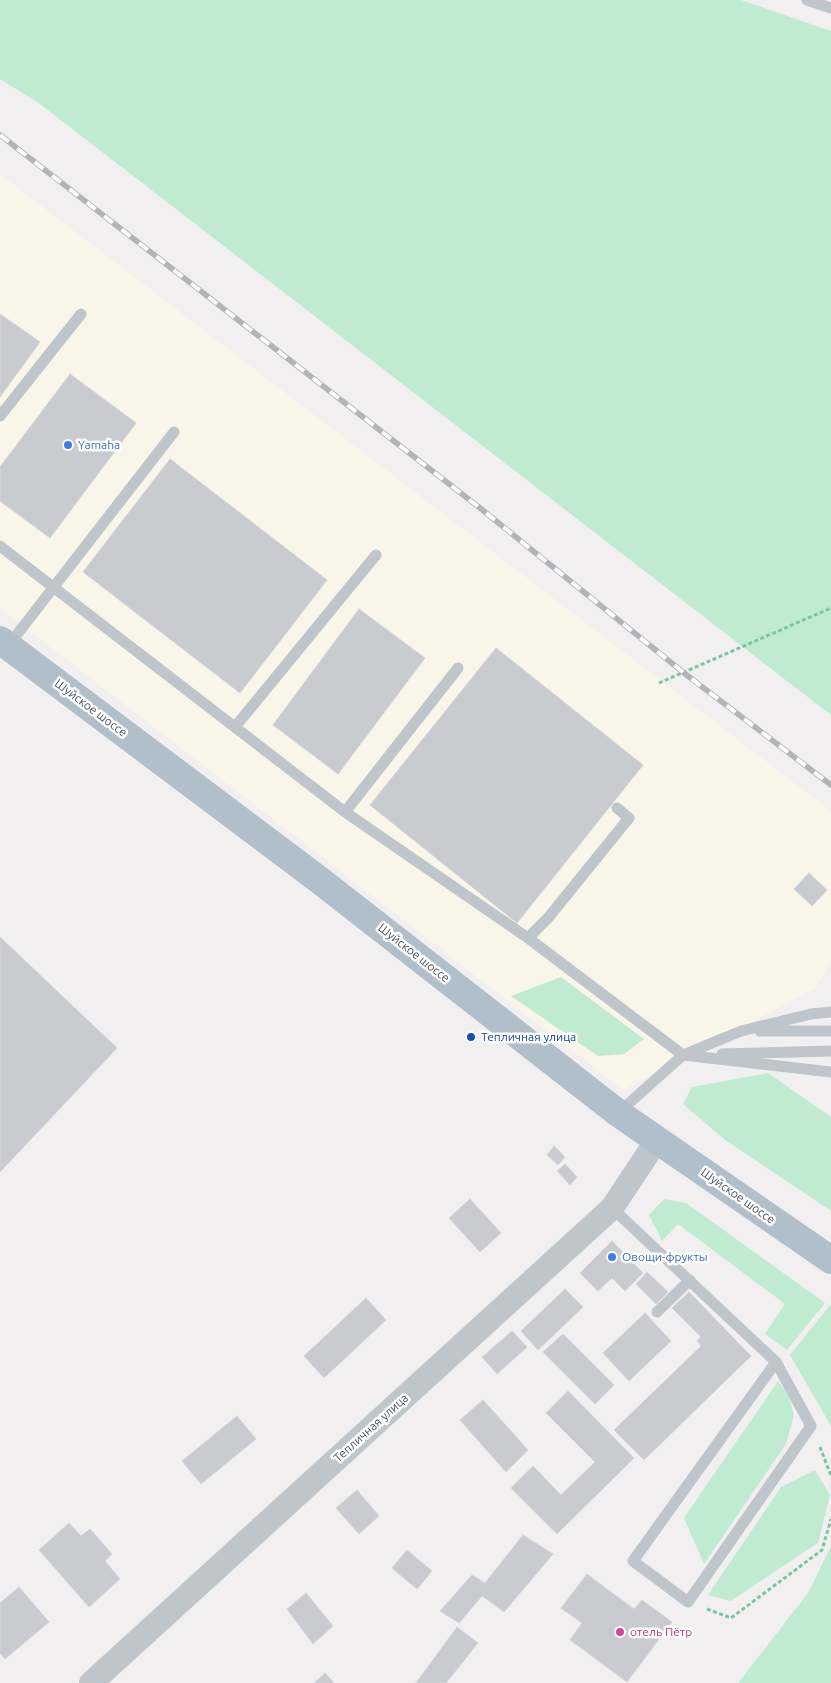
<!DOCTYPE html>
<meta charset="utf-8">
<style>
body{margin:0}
canvas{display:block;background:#f1efef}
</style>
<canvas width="831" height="1683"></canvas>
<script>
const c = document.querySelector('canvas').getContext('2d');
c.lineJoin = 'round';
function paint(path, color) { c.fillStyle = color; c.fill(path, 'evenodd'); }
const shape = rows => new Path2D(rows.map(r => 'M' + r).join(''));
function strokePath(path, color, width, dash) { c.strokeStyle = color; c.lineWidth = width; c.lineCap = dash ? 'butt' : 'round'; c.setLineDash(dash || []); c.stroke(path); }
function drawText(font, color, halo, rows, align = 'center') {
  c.font = font + ' Ubuntu,sans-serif'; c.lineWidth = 5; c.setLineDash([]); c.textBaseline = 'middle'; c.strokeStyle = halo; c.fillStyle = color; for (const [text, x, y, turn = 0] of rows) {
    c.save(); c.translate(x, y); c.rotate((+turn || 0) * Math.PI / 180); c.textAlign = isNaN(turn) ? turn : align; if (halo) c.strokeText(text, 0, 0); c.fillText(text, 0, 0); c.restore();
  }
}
const commercial = shape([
 [0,174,831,811,831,960,816,988,623,1090,0,608]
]);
const green = shape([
 [0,0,741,0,831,31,831,715,40,104,0,79],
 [561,977,644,1039,624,1054,598,1056,511,996],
 [768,1073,831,1117,831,1211,725,1140,683,1104,692,1087],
 [664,1199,686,1203,825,1303,787,1350,765,1334,785,1304,678,1224,662,1241,649,1215],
 [831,1304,831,1426,790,1355],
 [778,1381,789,1396,794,1415,786,1444,704,1564,684,1518],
 [815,1470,830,1495,818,1543,731,1601,708,1595,781,1487],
 [831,1546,831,1683,738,1683,808,1593]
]);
const building = shape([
 [0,314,40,342,0,397,0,314],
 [70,374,136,423,50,538,0,501,0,467,70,374],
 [170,459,327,580,240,693,83,572,170,459],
 [359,609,425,658,338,774,273,725,359,609],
 [496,648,643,765,517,923,370,805,496,648],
 [809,873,827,890,812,906,794,889,809,873],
 [0,937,117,1048,0,1172,0,937],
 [554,1146,565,1157,558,1165,547,1155,554,1146],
 [565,1164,577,1177,570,1185,557,1171,565,1164],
 [470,1199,501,1233,480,1252,449,1218,470,1199],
 [612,1241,643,1273,625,1291,612,1278,598,1291,580,1273,612,1241],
 [647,1272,668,1292,656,1304,636,1284,647,1272],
 [565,1289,583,1307,538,1350,521,1331,565,1289],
 [689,1292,751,1356,644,1460,614,1430,701,1346,697,1341,701,1337,672,1308,689,1292],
 [366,1298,386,1320,324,1378,304,1356,366,1298],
 [645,1313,671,1341,629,1381,603,1353,645,1313],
 [512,1331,527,1347,497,1374,482,1357,512,1331],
 [563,1334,614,1385,595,1404,543,1352,563,1334],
 [568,1391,634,1458,557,1534,511,1488,533,1466,561,1495,595,1462,546,1413,568,1391],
 [483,1400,528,1450,506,1472,460,1420,483,1400],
 [237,1416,256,1439,201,1484,182,1461,237,1416],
 [357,1490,379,1516,359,1534,336,1508,357,1490],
 [69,1523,81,1536,90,1529,112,1554,105,1561,120,1579,89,1607,39,1550,69,1523],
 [523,1535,553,1554,504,1612,482,1596,459,1623,440,1611,472,1575,485,1583,523,1535],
 [407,1550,432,1571,417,1589,392,1568,407,1550],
 [587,1574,634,1609,642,1600,672,1622,627,1682,570,1640,582,1623,561,1608,587,1574],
 [19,1587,49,1622,5,1659,0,1653,0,1603,19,1587],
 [306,1593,333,1626,313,1644,287,1609,306,1593],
 [457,1627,478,1643,446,1683,416,1683,457,1627],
 [325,1673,334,1683,314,1683,325,1673]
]);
const path = shape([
 [659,683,831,608],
 [820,1447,831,1476],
 [707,1609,731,1618,822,1550,831,1519]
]);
const service = shape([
 [807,0,831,8],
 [0,416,81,314],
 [0,546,345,812,528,938,683,1055,831,1072],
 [8,646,174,432],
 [235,727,376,555],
 [345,812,458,668],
 [528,938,548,918,629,818,617,808],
 [760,1031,831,1031],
 [722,1054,831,1051],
 [618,1113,683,1055,741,1031,811,1014,831,1012],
 [612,1208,776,1362,811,1426,688,1602,633,1561,776,1362],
 [657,1312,690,1280]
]);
const minor = shape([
 [91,1683,612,1208,657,1140]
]);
const primary = shape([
 [0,640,318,879,618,1113,831,1260]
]);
const rail = shape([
 [0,135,480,508,684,673,831,785]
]);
const markers = [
 [68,445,5,"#3f7fe0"],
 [471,1037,5,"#1a4fb4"],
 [612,1257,5,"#3f7fe0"],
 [620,1632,5,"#d1479c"]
];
const shopNames = [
 ["Yamaha",78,445],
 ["Овощи-фрукты",622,1257]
];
const streetNames = [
 ["Шуйское шоссе",91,708,37],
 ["Шуйское шоссе",414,953,38],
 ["Шуйское шоссе",738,1196,35],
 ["Тепличная улица",371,1428,-42]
];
const transitNames = [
 ["Тепличная улица",481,1037]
];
const hotelNames = [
 ["отель Пётр",630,1632]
];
paint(commercial, '#faf5e9');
paint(green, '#c1ebd0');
paint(building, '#c9cbd1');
strokePath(building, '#d3d5da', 1);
strokePath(path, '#7bc69f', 3, [4, 2.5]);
strokePath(service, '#bec6cc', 11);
strokePath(minor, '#bec6cc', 24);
strokePath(primary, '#b1bfcb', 28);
strokePath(rail, '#b1b4b8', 5.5);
strokePath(rail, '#fff', 4, [11]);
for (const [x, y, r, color] of markers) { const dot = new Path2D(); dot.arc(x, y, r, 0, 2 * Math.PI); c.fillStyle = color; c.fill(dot); strokePath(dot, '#fff', 2); }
drawText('12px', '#366cbe', '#fff', shopNames, 'left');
drawText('12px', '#48525b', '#fff', streetNames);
drawText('12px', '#164399', '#fff', transitNames, 'left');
drawText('12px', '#b23c85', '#fff', hotelNames, 'left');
</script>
